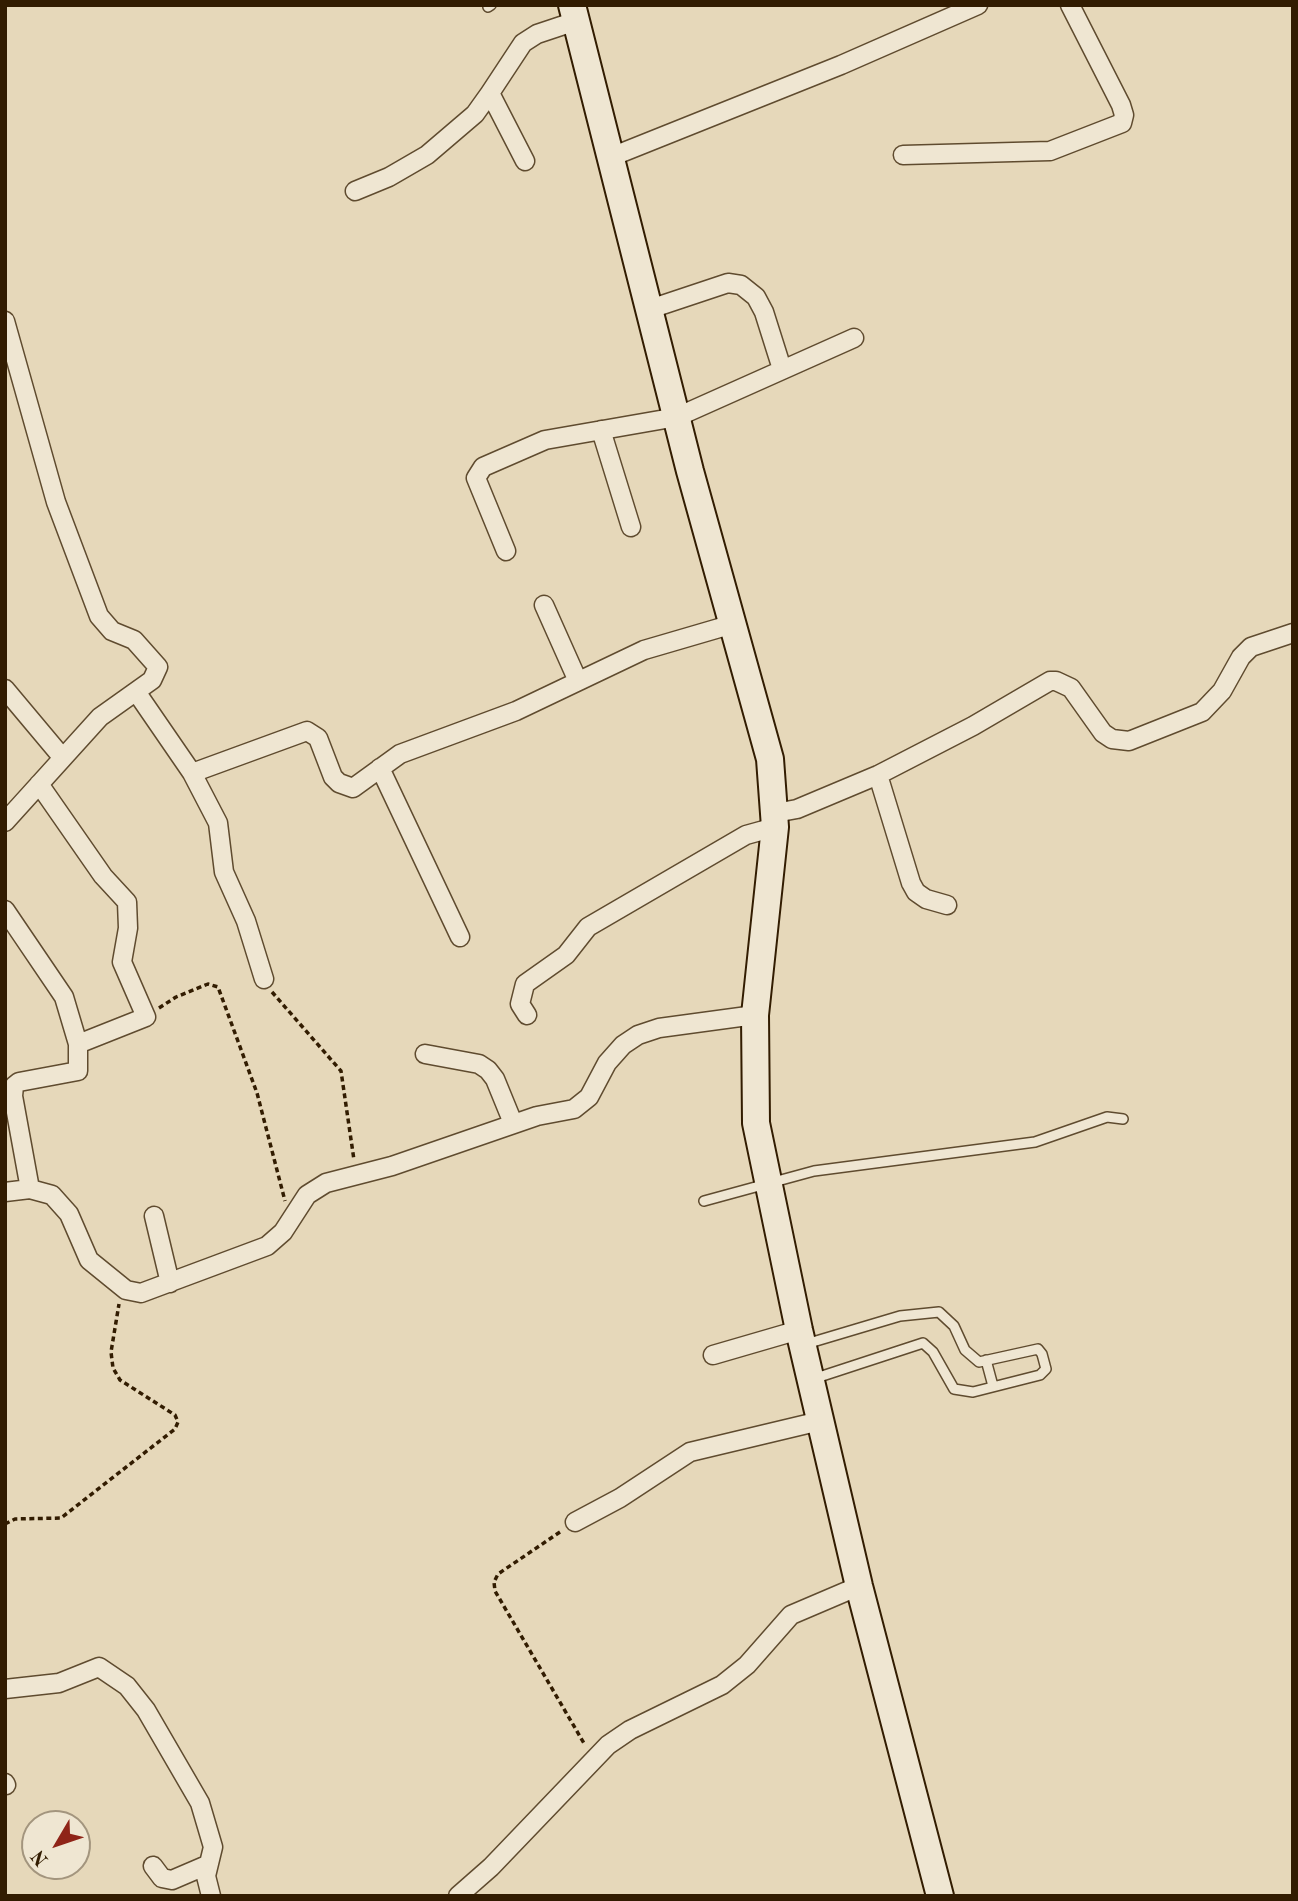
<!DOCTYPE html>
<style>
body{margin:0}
#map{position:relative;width:1298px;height:1901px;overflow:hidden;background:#e6d8ba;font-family:"Old Standard TT",serif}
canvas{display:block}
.frame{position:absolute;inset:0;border:7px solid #321c01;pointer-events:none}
.north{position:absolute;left:21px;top:1810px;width:70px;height:70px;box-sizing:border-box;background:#efe6d2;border:2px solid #a3957e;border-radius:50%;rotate:231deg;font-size:19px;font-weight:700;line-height:28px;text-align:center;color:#321c01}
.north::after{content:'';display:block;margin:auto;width:24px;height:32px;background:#8f2418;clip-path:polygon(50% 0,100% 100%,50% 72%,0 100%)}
</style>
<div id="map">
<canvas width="1298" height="1901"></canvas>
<div class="frame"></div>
<div class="north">N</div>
</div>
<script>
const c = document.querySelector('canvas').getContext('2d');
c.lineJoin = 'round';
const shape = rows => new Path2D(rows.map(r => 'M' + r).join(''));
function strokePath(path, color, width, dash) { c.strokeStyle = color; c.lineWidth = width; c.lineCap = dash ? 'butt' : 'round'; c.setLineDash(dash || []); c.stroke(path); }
const path = shape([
 [272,992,341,1071,354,1160],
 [159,1008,176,997,208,984,218,987,257,1093,285,1201],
 [5,1524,15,1519,61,1518,175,1429,178,1422,175,1415,120,1380,113,1368,111,1352,119,1304],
 [560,1532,498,1574,494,1582,495,1591,585,1745]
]);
const lane = shape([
 [488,7,491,5],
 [704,1201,814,1171,1035,1142,1107,1117,1123,1119],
 [806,1344,900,1316,939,1312,954,1326,965,1350,979,1362,1038,1349,1042,1354,1046,1369,1040,1375,973,1392,954,1389,933,1352,923,1343,813,1379],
 [986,1360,993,1386]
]);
const street = shape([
 [903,155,1050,151,1122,123,1124,115,1121,105,1070,5],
 [611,157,841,65,978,5],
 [525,161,490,93,523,43,537,34,576,21],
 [355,191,389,177,427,155,475,114,490,93],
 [650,309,728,283,741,285,756,297,764,312,782,369],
 [5,321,56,502,99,616,112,631,134,640,158,667,152,680,100,717,5,822],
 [601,430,631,527],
 [506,551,476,478,483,467,545,440,677,417,854,338],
 [544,605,577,679],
 [5,689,62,757],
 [137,693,192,773,218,823,224,872,246,921,264,979],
 [380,768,460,937],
 [192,773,307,731,318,738,333,777,339,783,353,788,400,754,516,711,644,650,733,624],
 [878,775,911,883,916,892,926,899,947,905],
 [39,784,103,876,127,902,128,928,122,962,146,1017,78,1044],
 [775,813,797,809,878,775,973,726,1050,681,1056,681,1071,688,1103,733,1112,739,1129,741,1202,712,1222,691,1241,657,1251,647,1293,633],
 [5,910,64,997,78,1044,78,1071,19,1082,14,1086,13,1096,30,1189],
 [527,1015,520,1004,525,984,566,955,588,927,746,835,775,827],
 [425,1054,479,1064,488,1070,495,1079,513,1123],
 [5,1192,30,1189,52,1195,69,1214,89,1260,126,1290,141,1293,267,1246,283,1232,307,1195,326,1183,392,1166,537,1116,574,1109,589,1097,607,1063,623,1045,638,1035,659,1028,755,1015],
 [154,1216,170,1283],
 [713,1355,799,1330],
 [575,1522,620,1498,690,1452,820,1421],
 [5,1689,59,1683,99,1667,127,1686,146,1710,200,1803,213,1847,206,1876,211,1896],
 [5,1783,6,1785],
 [153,1866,162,1878,172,1880,207,1865],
 [458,1896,491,1867,608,1745,630,1730,722,1685,747,1665,791,1615,859,1586]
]);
const secondary = shape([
 [572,5,690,471,770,759,775,827,755,1015,756,1123,799,1330,859,1586,940,1896]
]);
strokePath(lane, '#5f4b2f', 12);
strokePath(street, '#5f4b2f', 21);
strokePath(secondary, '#321c01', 30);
strokePath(path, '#321c01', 3.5, [5, 3.5]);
strokePath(lane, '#efe6d2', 9);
strokePath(street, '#efe6d2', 18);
strokePath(secondary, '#efe6d2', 26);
</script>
